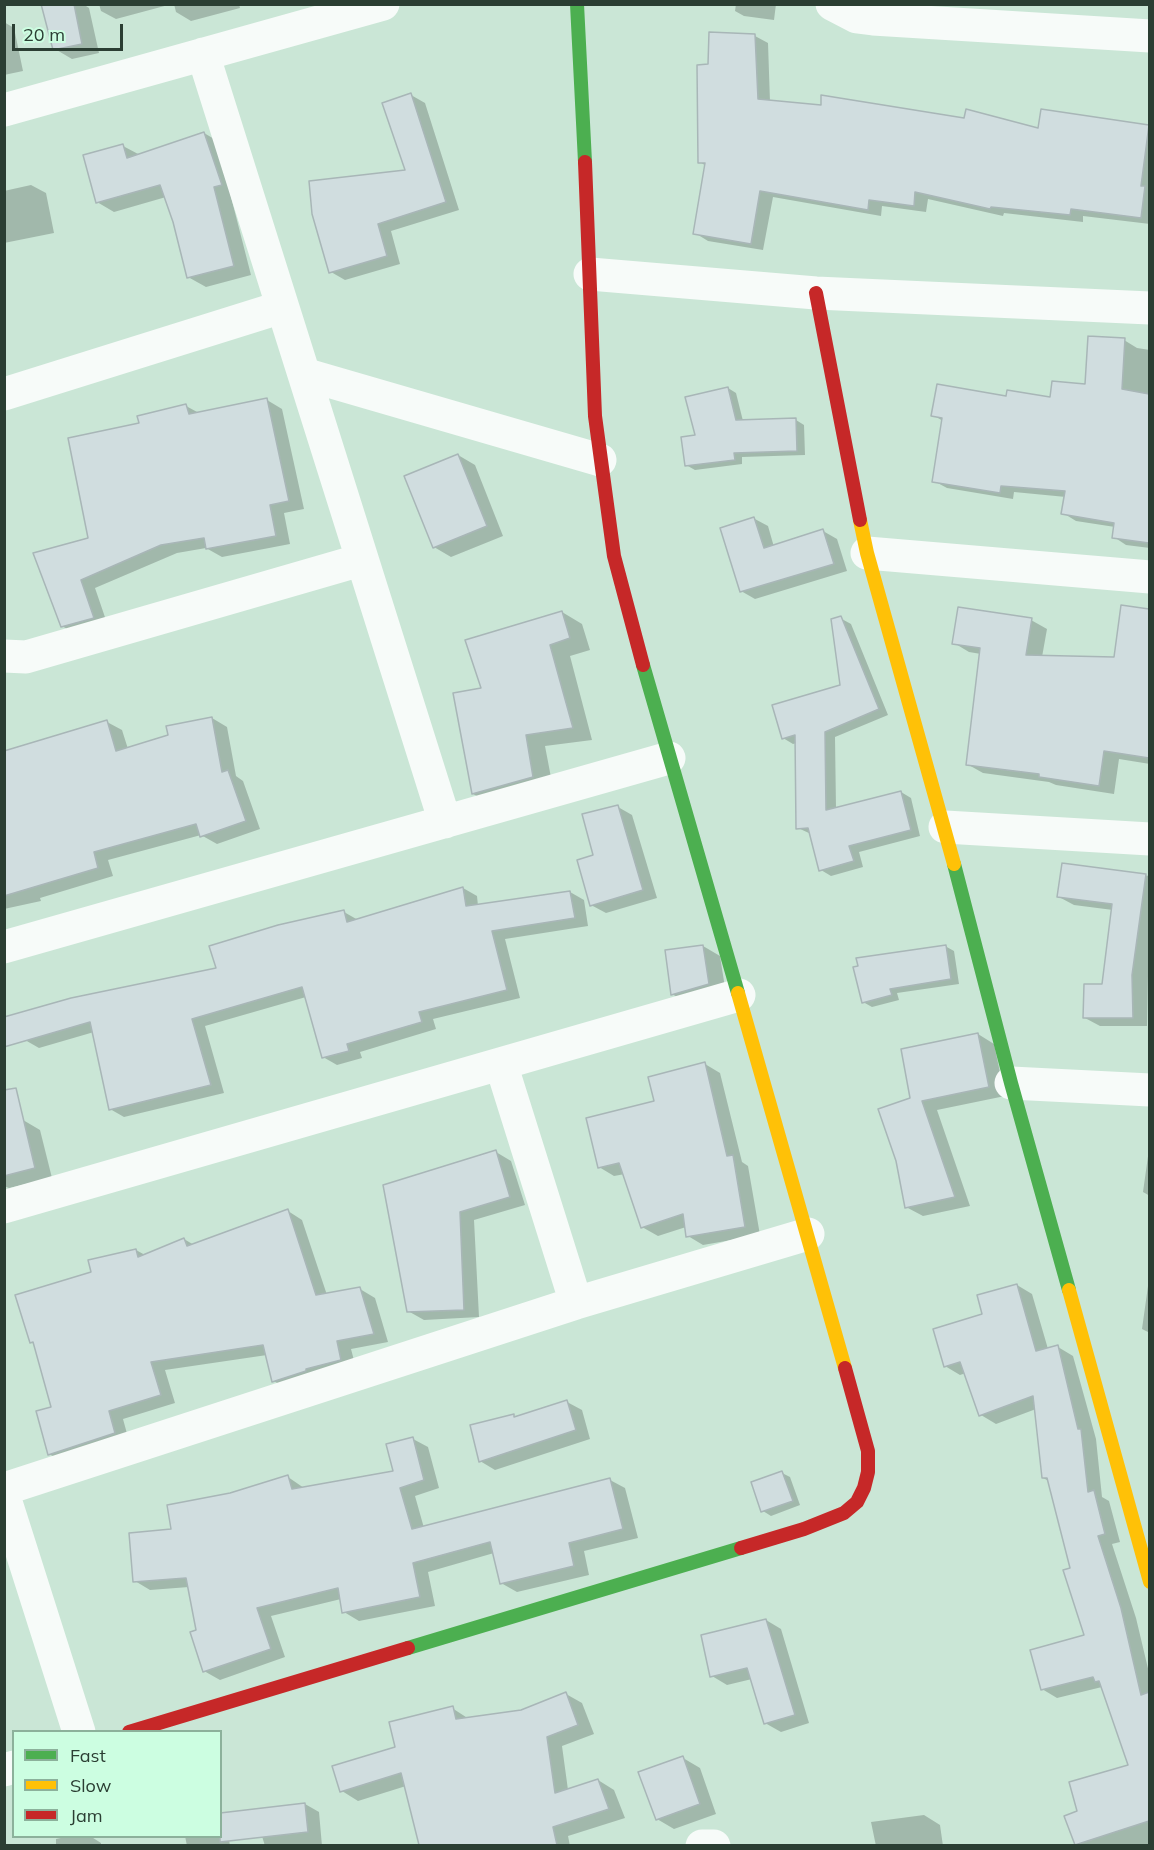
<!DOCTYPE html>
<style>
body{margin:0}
#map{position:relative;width:1154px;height:1850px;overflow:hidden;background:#cae6d6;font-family:Mulish,sans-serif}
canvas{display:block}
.frame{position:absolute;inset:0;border:6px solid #2b3e33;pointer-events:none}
.legend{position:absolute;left:12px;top:1730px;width:210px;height:108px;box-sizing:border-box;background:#ccfee1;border:2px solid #8cb19b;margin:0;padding:8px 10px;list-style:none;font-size:18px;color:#2b3e33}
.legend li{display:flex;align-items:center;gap:12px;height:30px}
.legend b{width:30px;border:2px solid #8cb19b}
.scale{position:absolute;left:12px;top:24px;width:111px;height:27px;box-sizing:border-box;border:3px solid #2b3e33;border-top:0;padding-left:8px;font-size:18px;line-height:21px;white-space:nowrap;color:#2b3e33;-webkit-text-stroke:4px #ccfee1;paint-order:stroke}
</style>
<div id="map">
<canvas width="1154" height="1850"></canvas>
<div class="frame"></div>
<ul class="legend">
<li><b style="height:8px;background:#4caf50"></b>Fast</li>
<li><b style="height:8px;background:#ffc107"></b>Slow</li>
<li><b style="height:8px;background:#c62828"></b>Jam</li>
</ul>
<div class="scale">20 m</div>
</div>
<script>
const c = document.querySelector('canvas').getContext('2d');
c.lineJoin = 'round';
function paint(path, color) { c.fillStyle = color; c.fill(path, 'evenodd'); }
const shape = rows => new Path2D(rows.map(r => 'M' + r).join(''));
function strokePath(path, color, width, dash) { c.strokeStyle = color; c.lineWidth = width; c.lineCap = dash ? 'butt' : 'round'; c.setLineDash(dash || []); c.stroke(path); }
const shadow = shape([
 [83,4,89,8,99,53,72,59,55,49,42,5],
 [99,4,172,4,116,19,101,11],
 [174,4,239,4,240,8,191,21,176,12],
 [736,4,776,4,774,20,744,16,735,11],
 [4,22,14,28,23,71,4,75],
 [755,36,768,43,770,102,1039,130,1042,111,1150,127,1150,224,1083,216,1083,222,1004,213,1003,216,928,199,926,212,882,206,881,216,773,197,763,250,708,241,695,233,706,166,700,162,710,66],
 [411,95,425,103,459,210,391,231,400,264,345,280,331,272,407,171],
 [204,133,221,143,231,197,251,275,206,287,188,277,166,197,114,212,97,202,123,146,140,155],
 [31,185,46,193,54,233,4,243,4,191],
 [1124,340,1137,348,1150,350,1150,548,1126,545,1114,537,1115,527,1076,521,1063,513,1066,497,1014,492,1013,499,947,488,934,481,943,421,933,415,1008,398,1051,399,1087,386],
 [728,388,736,393,743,421,796,420,804,425,805,455,742,457,742,464,695,470,686,465,696,436],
 [267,400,282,409,304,509,284,513,290,544,222,557,206,548,177,553,95,588,108,626,77,635,62,626,90,539,141,424,186,406,199,413],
 [458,455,475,465,503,536,451,557,434,547],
 [753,518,768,526,774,547,823,531,837,539,847,571,755,599,741,591],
 [1123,607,1150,611,1150,764,1119,759,1114,794,1056,785,1049,782,983,773,967,764,981,654,969,652,954,643,1031,620,1047,629,1042,657,1115,659],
 [562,612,582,624,590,650,570,656,592,740,545,746,553,788,494,805,473,794],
 [840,618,851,624,888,715,835,737,836,809,901,792,911,798,920,836,859,852,863,867,831,876,821,870,811,834,798,828,797,743,793,744,783,738,841,686],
 [212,718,227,727,236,776,243,781,260,829,217,844,201,835,108,860,113,876,40,898,41,901,4,909,4,752,107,722,122,730,128,749,170,736],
 [618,807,632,815,657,898,606,913,591,905,594,856],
 [1063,865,1150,876,1147,1026,1100,1026,1085,1018,1104,985,1113,910,1074,905,1059,897],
 [463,888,477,896,478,906,570,892,584,900,588,926,505,939,520,998,433,1019,436,1029,360,1052,362,1058,337,1065,323,1057,306,997,205,1026,224,1093,124,1117,110,1109,94,1032,39,1048,25,1040,218,969,344,912,358,920],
 [703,946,720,956,726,994,689,1004,672,994],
 [945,946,954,951,959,984,897,993,899,1000,872,1007,863,1002],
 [978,1034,994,1044,1005,1096,937,1110,970,1206,923,1216,906,1207,912,1099],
 [705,1064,720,1073,742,1162,748,1166,760,1235,703,1245,688,1236,686,1227,658,1236,642,1227,625,1174,614,1176,599,1167,656,1102],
 [23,1120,40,1130,52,1178,9,1188,4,1186,4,1124],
 [1149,1149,1150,1149,1150,1196,1143,1192],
 [496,1152,511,1161,525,1205,474,1220,479,1317,424,1320,408,1311,385,1186],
 [288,1211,302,1220,327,1295,360,1289,375,1298,388,1342,351,1349,356,1368,288,1390,274,1381,267,1355,165,1370,175,1403,123,1419,129,1441,64,1462,49,1454,53,1408,36,1345,31,1342,92,1273,136,1250,145,1255,184,1239,194,1245],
 [1017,1285,1032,1294,1048,1349,1058,1347,1073,1356,1096,1439,1102,1497,1109,1501,1120,1542,1112,1544,1136,1618,1150,1677,1150,1846,1076,1845,1079,1812,1129,1766,1102,1687,1057,1698,1042,1689,1086,1636,1072,1569,1049,1481,1043,1478,1036,1409,996,1424,981,1415,966,1373,960,1375,945,1366,984,1315],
 [1148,1286,1150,1286,1150,1333,1142,1329],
 [567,1402,582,1410,590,1439,495,1470,480,1461,513,1416,517,1418],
 [413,1439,428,1447,439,1488,415,1496,424,1528,610,1480,625,1488,638,1538,584,1551,589,1575,517,1592,501,1583,494,1553,428,1572,435,1606,359,1621,344,1612,341,1599,271,1616,285,1657,220,1680,204,1671,189,1587,150,1590,135,1581,173,1531,231,1494,288,1477,304,1488,395,1472],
 [782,1473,790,1477,800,1505,771,1516,763,1511],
 [766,1620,781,1629,809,1723,781,1732,765,1723,752,1679,727,1685,712,1676],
 [566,1694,582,1703,594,1734,562,1746,568,1790,598,1780,614,1790,625,1818,568,1836,570,1846,420,1846,406,1786,358,1801,342,1791,397,1748,452,1708,469,1719,521,1711],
 [683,1758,700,1768,716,1814,674,1829,657,1819],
 [305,1804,319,1812,322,1846,265,1846,254,1810],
 [220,1812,225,1815,230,1846,187,1846,185,1836,220,1836],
 [924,1815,940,1825,943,1846,876,1846,871,1822],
 [70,1836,90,1836,101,1843,101,1846,50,1846,56,1844,56,1839]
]);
const building = shape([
 [41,4,74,4,82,44,53,50,41,4],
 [709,32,755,34,758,99,821,105,821,95,964,118,966,109,1038,128,1041,109,1149,125,1141,186,1145,186,1141,218,1071,209,1070,215,991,207,990,209,915,192,914,206,869,200,868,210,760,191,751,244,693,234,705,163,698,163,697,65,708,64,709,32],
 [411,93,446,202,378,224,387,256,329,273,312,214,309,181,405,170,382,103,411,93],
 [204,132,222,185,214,187,234,266,187,278,173,222,160,185,96,203,83,155,123,144,127,158,204,132],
 [1088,336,1125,338,1122,389,1149,394,1149,543,1112,538,1114,523,1061,514,1065,491,1001,486,1000,493,932,482,942,418,931,416,937,384,1006,396,1007,390,1050,397,1052,381,1085,384,1088,336],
 [728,387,736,420,796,418,797,451,734,453,735,460,685,466,681,437,695,435,685,397,728,387],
 [267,398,289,501,270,505,276,536,206,549,204,538,161,545,81,580,94,618,61,627,33,553,88,538,68,438,139,423,137,416,186,404,189,414,267,398],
 [458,454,487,526,433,548,404,476,458,454],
 [754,517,764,548,823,529,834,564,740,592,720,528,754,517],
 [1121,605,1149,609,1149,758,1104,751,1099,786,1039,777,1039,774,966,765,980,648,952,644,958,607,1032,618,1026,655,1114,657,1121,605],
 [562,611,570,638,550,645,573,728,526,735,533,777,472,794,453,693,481,688,465,640,562,611],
 [841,616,879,709,825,732,826,810,901,791,911,830,849,846,854,861,819,871,808,828,796,829,795,735,782,739,772,705,840,685,831,619,841,616],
 [212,717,222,772,228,770,246,821,200,837,196,824,94,852,98,868,4,896,4,751,107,720,116,751,168,735,166,726,212,717],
 [618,805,643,890,590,906,577,860,593,855,582,814,618,805],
 [1062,863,1146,874,1132,975,1133,1018,1083,1018,1084,984,1102,984,1112,904,1057,897,1062,863],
 [463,887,466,906,570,891,575,918,492,931,507,990,419,1012,422,1022,347,1044,349,1051,322,1058,302,987,192,1019,211,1085,109,1110,90,1022,4,1047,4,1017,71,998,216,968,209,946,278,925,344,910,347,922,463,887],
 [703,945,709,984,671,995,665,950,703,945],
 [946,945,951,979,890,989,892,995,862,1003,853,967,858,966,856,958,946,945],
 [978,1033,989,1087,922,1101,955,1197,905,1208,896,1161,878,1109,910,1098,901,1049,978,1033],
 [705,1062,727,1156,733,1155,745,1227,686,1237,683,1214,641,1228,619,1163,598,1168,586,1118,654,1101,648,1077,705,1062],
 [16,1088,35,1168,4,1176,4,1090,16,1088],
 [496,1150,510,1197,460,1212,464,1310,407,1312,383,1185,496,1150],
 [288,1209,316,1295,360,1287,374,1334,337,1341,341,1360,306,1369,306,1371,272,1382,263,1345,151,1362,161,1395,109,1411,115,1433,48,1455,36,1411,51,1407,33,1342,30,1343,15,1295,91,1272,88,1260,136,1249,138,1257,184,1238,187,1246,288,1209],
 [1017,1284,1036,1351,1058,1345,1078,1429,1081,1429,1088,1492,1094,1490,1105,1534,1098,1536,1121,1608,1141,1695,1149,1692,1149,1821,1075,1845,1064,1816,1077,1811,1069,1782,1128,1765,1099,1681,1095,1682,1093,1677,1041,1690,1030,1650,1084,1635,1063,1570,1070,1568,1047,1478,1042,1478,1033,1396,979,1416,960,1362,944,1367,933,1329,982,1314,977,1295,1017,1284],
 [567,1400,576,1430,479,1462,470,1425,514,1414,514,1417,567,1400],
 [413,1437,424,1480,400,1488,412,1529,610,1478,623,1529,569,1543,574,1566,500,1584,490,1542,413,1563,420,1597,342,1613,338,1588,257,1608,271,1649,203,1672,190,1632,196,1630,186,1578,133,1582,129,1533,171,1529,167,1505,230,1493,288,1475,292,1489,393,1471,386,1444,413,1437],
 [782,1471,793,1501,761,1512,751,1482,782,1471],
 [766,1619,795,1715,764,1724,747,1668,710,1677,701,1635,766,1619],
 [566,1692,578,1725,547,1737,555,1793,598,1779,609,1809,553,1827,557,1845,419,1845,401,1773,340,1792,332,1766,395,1747,389,1722,453,1706,456,1719,521,1710,566,1692],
 [683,1756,700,1804,656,1820,638,1772,683,1756],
 [305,1803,308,1832,220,1842,220,1813,305,1803]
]);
const street = shape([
 [832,4,857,17,873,19,1150,36],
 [203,54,445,822],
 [4,110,383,4],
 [590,274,816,293,1150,308],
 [304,374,600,460],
 [4,394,282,307],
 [867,553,1150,577],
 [4,656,26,657,361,560],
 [945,827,1150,839],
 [4,947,669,758],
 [501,1064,576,1303],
 [1011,1083,1150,1090],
 [4,1207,739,995],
 [4,1489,576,1303,808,1234],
 [4,1496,79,1732],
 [4,1770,14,1767],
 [702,1846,714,1846]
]);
const fast = shape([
 [577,4,585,162],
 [643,665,738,993],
 [954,864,1011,1083,1069,1290],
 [408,1648,741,1548]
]);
const slow = shape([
 [860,520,867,553,954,864],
 [738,993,845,1368],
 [1069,1290,1150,1582]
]);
const jam = shape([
 [585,162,595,416,614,556,643,665],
 [816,293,860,520],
 [741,1548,804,1529,844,1513,857,1502,864,1488,868,1472,868,1451,845,1368],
 [129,1732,408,1648]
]);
paint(shadow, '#0003');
paint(building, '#d0dddf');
strokePath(building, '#a8b6b7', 1.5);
strokePath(street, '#f7fbf9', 33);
strokePath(fast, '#4caf50', 14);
strokePath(slow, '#ffc107', 14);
strokePath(jam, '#c62828', 14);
</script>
